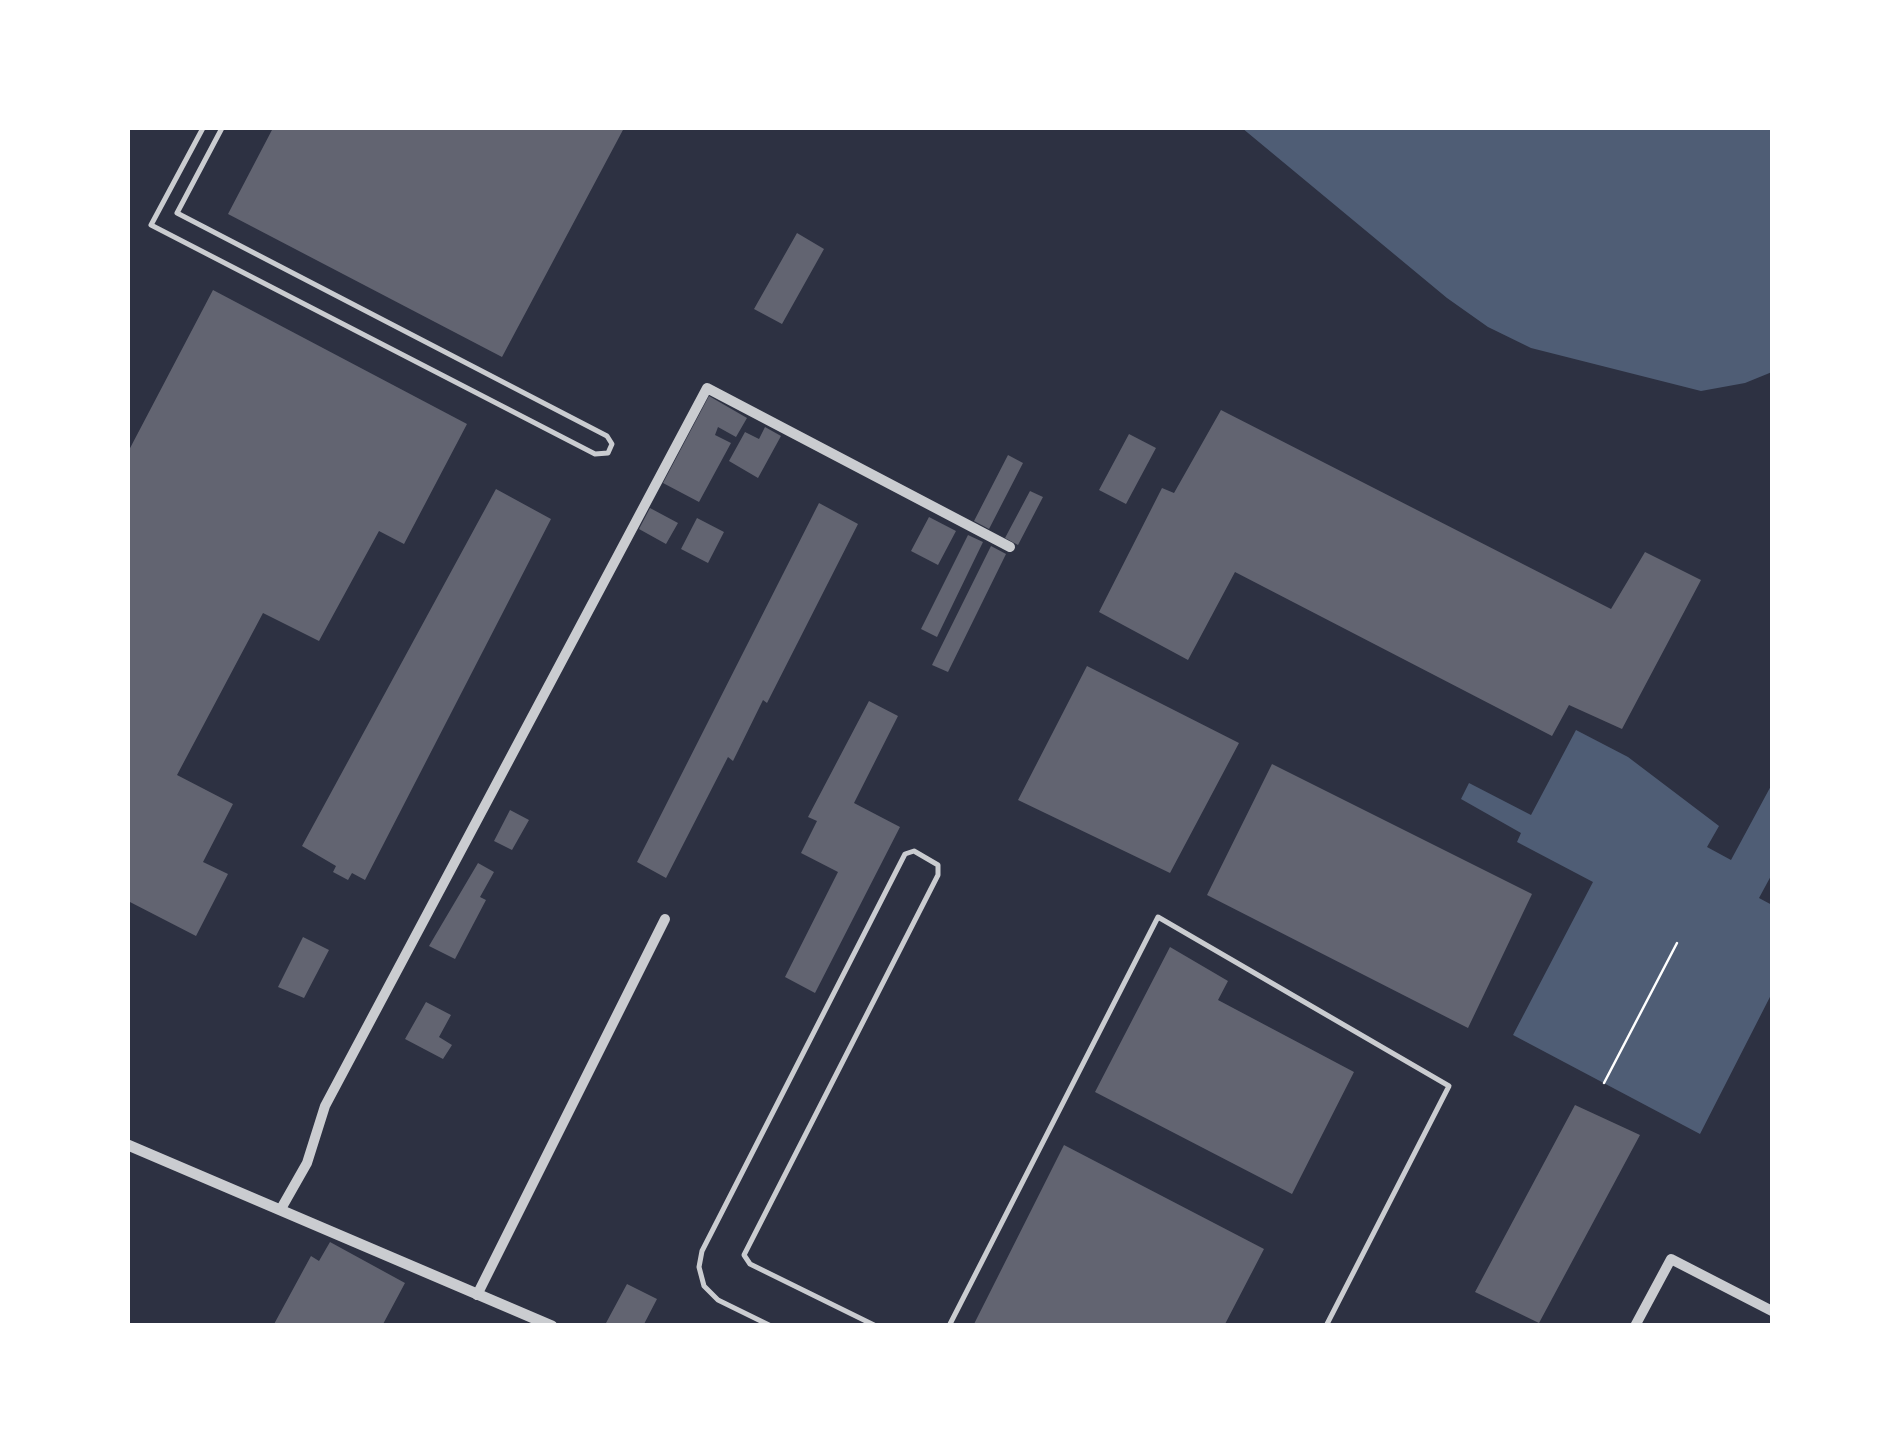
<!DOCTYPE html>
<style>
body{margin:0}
#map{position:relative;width:1900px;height:1453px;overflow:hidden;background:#2d3142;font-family:"Work Sans",sans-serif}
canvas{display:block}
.frame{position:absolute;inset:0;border:130px solid #fff;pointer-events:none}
</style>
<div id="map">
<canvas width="1900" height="1453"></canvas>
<div class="frame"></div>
</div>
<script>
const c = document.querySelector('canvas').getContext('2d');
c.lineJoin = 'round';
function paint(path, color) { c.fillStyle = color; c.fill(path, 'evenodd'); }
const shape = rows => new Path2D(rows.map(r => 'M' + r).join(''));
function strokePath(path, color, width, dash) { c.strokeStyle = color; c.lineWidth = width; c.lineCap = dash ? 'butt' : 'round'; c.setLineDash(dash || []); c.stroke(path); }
const water = shape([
 [1242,128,1772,128,1772,372,1745,383,1701,391,1531,348,1488,327,1447,298],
 [1576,730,1628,757,1719,826,1707,847,1731,860,1772,784,1772,874,1759,898,1772,905,1772,993,1700,1134,1513,1035,1593,882,1517,842,1521,833,1461,799,1469,783,1531,815]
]);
const building = shape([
 [273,128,624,128,502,357,228,214],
 [797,233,824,249,782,324,754,309],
 [213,290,467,424,404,544,379,531,319,641,263,613,177,775,233,804,203,862,228,874,196,936,128,901,128,452],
 [709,396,747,418,736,437,718,427,715,435,731,443,699,502,663,483],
 [1221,410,1611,609,1645,552,1701,580,1622,729,1569,705,1552,736,1235,572,1188,660,1099,612,1162,488,1174,493],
 [765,427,781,436,758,478,729,461,745,432,759,439],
 [1129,434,1156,448,1126,504,1099,490],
 [1008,455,1023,463,989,529,974,521],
 [496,489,551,519,365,880,352,873,348,880,333,872,336,866,302,846],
 [1030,491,1043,497,1018,545,1005,538],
 [819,503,858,524,767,703,763,700,733,761,728,757,666,878,637,862],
 [650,508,678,523,666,544,639,529],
 [929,517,956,531,938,565,911,551],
 [697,518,724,532,708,563,681,549],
 [968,535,983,542,937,637,921,629],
 [991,546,1006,554,948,672,932,665],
 [1087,666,1239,743,1170,873,1018,800],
 [869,701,898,716,854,803,900,827,815,993,785,977,838,872,801,853,817,821,808,817],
 [1272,764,1532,894,1468,1028,1207,895],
 [510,810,529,820,512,850,494,841],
 [478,863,494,872,480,897,486,900,455,959,429,946],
 [303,937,329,950,304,998,278,987],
 [1170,947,1228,981,1218,1000,1354,1072,1292,1194,1095,1092],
 [426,1002,451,1015,439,1037,452,1045,443,1059,405,1039],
 [1575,1105,1640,1135,1539,1323,1475,1292],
 [1064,1145,1264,1249,1224,1326,973,1326],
 [330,1242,405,1283,382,1326,273,1326,311,1256,319,1261],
 [627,1284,657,1299,643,1326,606,1323]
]);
const path = shape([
 [1604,1083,1677,943]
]);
const service = shape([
 [203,128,151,225,595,454,608,453,612,444,607,436,177,213,222,128],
 [771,1326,718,1300,704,1286,699,1267,702,1251,905,854,914,851,938,865,938,875,744,1255,750,1264,876,1326],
 [949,1326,1158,917,1449,1086,1326,1326]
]);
const minor = shape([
 [282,1207,307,1163,325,1106,707,388,1010,547],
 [477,1295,665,919],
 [1635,1326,1671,1259,1772,1311]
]);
const tertiary = shape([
 [128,1145,552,1326]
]);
paint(water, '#4f5d75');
paint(building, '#626471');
strokePath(path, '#fff', 2.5);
strokePath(service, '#caccd0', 5);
strokePath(minor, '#caccd0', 10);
strokePath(tertiary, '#caccd0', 11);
</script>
